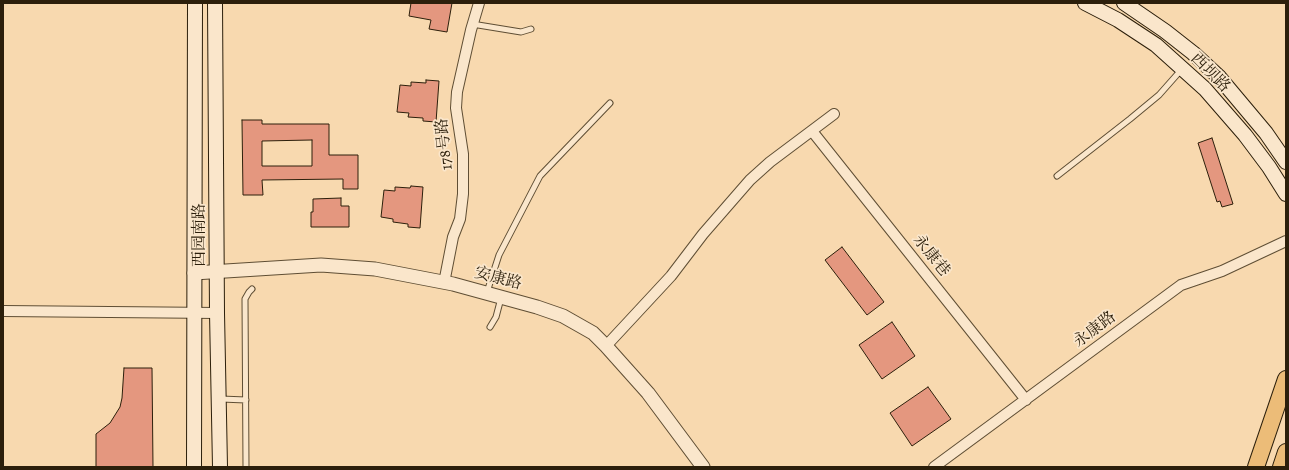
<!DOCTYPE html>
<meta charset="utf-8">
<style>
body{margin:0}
#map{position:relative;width:1289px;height:470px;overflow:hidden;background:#f8d9af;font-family:Alegreya,serif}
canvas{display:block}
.frame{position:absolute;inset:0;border:4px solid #2c1f0b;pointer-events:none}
</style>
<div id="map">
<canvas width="1289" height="470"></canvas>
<div class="frame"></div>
</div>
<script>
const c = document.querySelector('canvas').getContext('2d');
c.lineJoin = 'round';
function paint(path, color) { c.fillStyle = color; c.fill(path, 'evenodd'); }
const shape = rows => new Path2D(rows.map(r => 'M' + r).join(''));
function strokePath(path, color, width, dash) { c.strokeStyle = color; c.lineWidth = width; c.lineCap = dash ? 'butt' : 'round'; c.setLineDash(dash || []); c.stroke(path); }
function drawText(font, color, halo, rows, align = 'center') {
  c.font = font + ' Alegreya,"Noto Serif SC",serif'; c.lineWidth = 3.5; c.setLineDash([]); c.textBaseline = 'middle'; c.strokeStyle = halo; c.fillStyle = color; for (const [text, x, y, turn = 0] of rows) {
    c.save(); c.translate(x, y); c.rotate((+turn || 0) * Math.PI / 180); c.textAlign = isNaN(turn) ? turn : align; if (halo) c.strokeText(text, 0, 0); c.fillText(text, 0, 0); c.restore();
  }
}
const building = shape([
 [411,3,452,3,447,32,429,29,431,20,409,16,411,3],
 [426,80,439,81,436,122,423,121,423,118,408,117,409,113,397,112,400,85,411,86,411,82,426,83,426,80],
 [242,120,262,120,262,124,329,124,329,155,358,155,358,189,343,189,343,179,262,180,263,195,243,195,242,120],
 [312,140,312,166,262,166,262,141,312,140],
 [1212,138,1233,204,1222,207,1220,201,1217,202,1198,143,1212,138],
 [411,186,423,187,420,228,408,227,408,224,393,222,393,219,381,217,384,190,395,191,395,187,410,188,411,186],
 [341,198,341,206,349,206,349,227,311,227,311,212,313,212,313,199,341,198],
 [842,247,884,302,867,315,825,260,842,247],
 [892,322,915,356,882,379,859,345,892,322],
 [124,368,152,368,153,467,96,467,96,434,110,423,120,407,122,398,124,368],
 [928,387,951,419,912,446,890,413,928,387]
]);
const service = shape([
 [472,24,521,32,531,29],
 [1057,176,1130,119,1159,95,1182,69],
 [487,292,499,255,540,176,610,103],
 [490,327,496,317,501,298],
 [221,399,246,400],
 [246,467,245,299,249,292,252,289]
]);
const minor = shape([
 [812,131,1026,400],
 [444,283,453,237,460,219,463,194,463,154,456,108,457,92,471,30,479,3],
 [3,311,217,313],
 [606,346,671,276,703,234,750,180,770,162,834,114],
 [934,467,1181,285,1222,271,1286,241]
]);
const tertiary = shape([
 [194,273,321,265,375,269,453,284,537,307,563,316,593,333,606,346,648,393,703,467]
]);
const secondary = shape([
 [215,3,217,313,220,467],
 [1085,3,1118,20,1156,45,1205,89,1245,135,1269,167,1286,194],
 [1124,3,1165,31,1193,53,1219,77,1266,133,1286,162],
 [194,467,195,3]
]);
const primary = shape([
 [1256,467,1286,379],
 [1281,467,1286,452]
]);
const streetNames = [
 ["西坝路",1210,73,45],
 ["178号路",445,144,-96],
 ["西园南路",200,235,-90],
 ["永康巷",931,256,51],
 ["安康路",498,279,15],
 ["永康路",1095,330,-37]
];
paint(building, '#e4977f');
strokePath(building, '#2c1f0b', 1);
strokePath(service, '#5f4e34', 7);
strokePath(minor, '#5f4e34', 12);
strokePath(tertiary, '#5f4e34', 15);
strokePath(secondary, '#2c1f0b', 16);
strokePath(primary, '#2c1f0b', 18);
strokePath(service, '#fae6cb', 5);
strokePath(minor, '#fae6cb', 10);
strokePath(tertiary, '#fae6cb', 13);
strokePath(secondary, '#fae6cb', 14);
strokePath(primary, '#ecbc78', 16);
drawText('16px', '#2c1f0b', '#fae6cb', streetNames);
</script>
